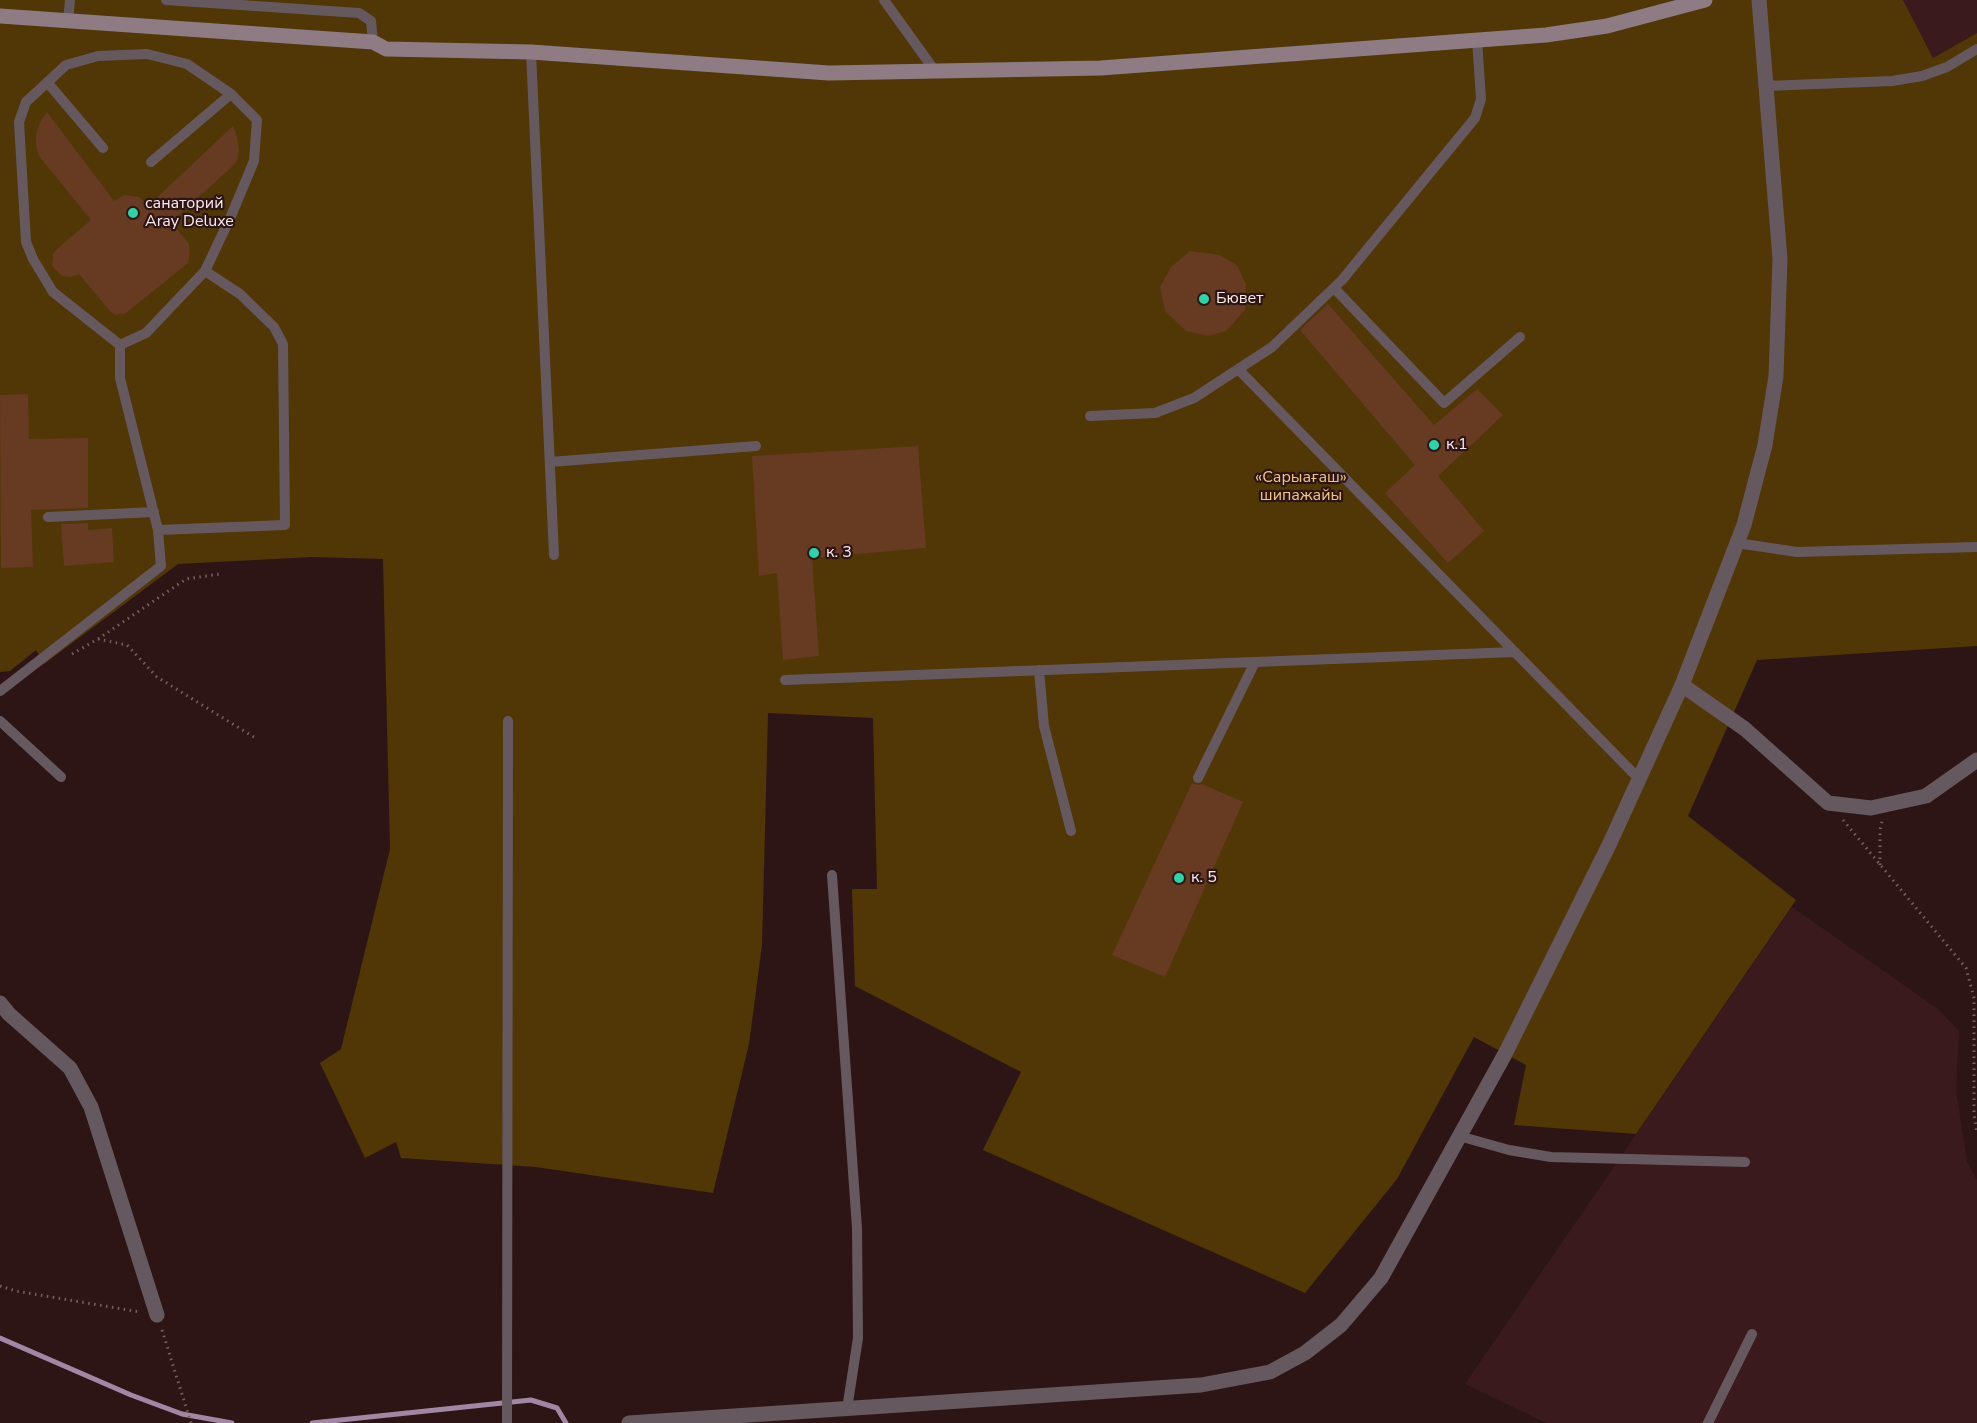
<!DOCTYPE html>
<meta charset="utf-8">
<style>
body{margin:0}
canvas{display:block;background:#2d1516}
</style>
<canvas width="1977" height="1423"></canvas>
<script>
const c = document.querySelector('canvas').getContext('2d');
c.lineJoin = 'round';
function paint(path, color) { c.fillStyle = color; c.fill(path, 'evenodd'); }
const shape = rows => new Path2D(rows.map(r => 'M' + r).join(''));
function strokePath(path, color, width, dash) { c.strokeStyle = color; c.lineWidth = width; c.lineCap = dash ? 'butt' : 'round'; c.setLineDash(dash || []); c.stroke(path); }
function drawText(font, color, halo, rows, align = 'center') {
  c.font = font + ' "Nunito Sans",sans-serif'; c.lineWidth = 4.5; c.setLineDash([]); c.textBaseline = 'middle'; c.strokeStyle = halo; c.fillStyle = color; for (const [text, x, y, turn = 0] of rows) {
    c.save(); c.translate(x, y); c.rotate((+turn || 0) * Math.PI / 180); c.textAlign = isNaN(turn) ? turn : align; if (halo) c.strokeText(text, 0, 0); c.fillText(text, 0, 0); c.restore();
  }
}
const built = shape([
 [1903,0,1977,0,1977,33,1933,58],
 [1792,907,1938,1009,1959,1031,1956,1090,1967,1162,1977,1180,1977,1423,1546,1423,1465,1384]
]);
const green = shape([
 [0,0,1903,0,1933,58,1977,33,1977,646,1757,660,1688,816,1796,900,1636,1134,1514,1125,1526,1065,1474,1037,1397,1179,1305,1293,983,1150,1021,1072,855,986,852,889,877,889,873,718,768,713,762,945,749,1044,713,1193,536,1167,401,1158,396,1142,365,1158,320,1063,341,1049,390,849,383,559,312,557,178,564,44,664,36,650,10,671,0,672]
]);
const stream = shape([
 [0,1338,131,1395,182,1414,232,1423],
 [312,1423,531,1400,557,1408,566,1423]
]);
const building = shape([
 [47,112,114,201,124,195,139,197,148,206,233,126,237,136,239,150,238,159,234,165,171,222,189,244,190,252,188,263,126,313,115,315,110,311,79,274,71,277,62,276,52,266,53,254,57,249,91,220,39,156,36,145,36,135,41,120],
 [1190,251,1220,255,1237,265,1246,284,1245,310,1226,331,1208,336,1186,331,1165,311,1160,287,1171,267],
 [1328,304,1434,425,1477,389,1503,415,1438,476,1484,531,1448,563,1385,493,1415,465,1300,330],
 [28,394,29,439,88,438,88,508,31,510,33,567,1,568,0,395],
 [918,446,926,548,812,558,819,656,783,660,777,573,759,576,752,456],
 [88,523,88,530,112,528,114,562,64,566,61,524],
 [1192,783,1198,785,1202,784,1243,802,1165,977,1112,955]
]);
const path = shape([
 [98,639,186,579,220,574],
 [72,654,98,639,127,645,157,677,257,739],
 [1843,820,1966,968,1974,998,1974,1114,1977,1133],
 [1880,865,1880,830,1882,821],
 [0,1286,16,1291,140,1312],
 [162,1330,191,1423]
]);
const service = shape([
 [166,0,359,13,371,21,373,42],
 [884,0,935,71],
 [68,21,70,0],
 [531,52,554,555],
 [47,82,103,148],
 [1766,86,1892,81,1922,76,1947,67,1977,49],
 [151,162,231,94],
 [1334,288,1444,403,1520,337],
 [120,345,146,333,205,271,231,216,254,161,257,120,231,94,187,64,147,54,98,56,66,65,26,102,19,122,26,242,33,259,53,292,120,345,120,378,158,530],
 [1239,370,1639,779],
 [1090,416,1155,413,1194,398,1272,347,1342,280,1475,118,1481,99,1477,40],
 [550,462,756,446],
 [48,517,154,512],
 [1737,543,1797,552,1977,547],
 [1039,670,1044,726,1071,831],
 [785,680,1515,652],
 [0,691,161,566,158,530,285,525,283,344,274,327,240,294,205,271],
 [0,721,61,777],
 [1198,778,1255,662],
 [832,875,857,1228,858,1338,847,1409],
 [1459,1136,1509,1150,1551,1157,1745,1162],
 [507,1423,508,721],
 [1708,1423,1752,1334]
]);
const minor = shape([
 [1682,685,1745,729,1828,803,1871,808,1926,796,1977,760],
 [0,1003,9,1014,70,1068,91,1107,157,1315],
 [629,1423,1201,1385,1270,1372,1305,1353,1341,1325,1381,1278,1505,1054,1609,845,1682,685,1744,525,1765,445,1776,376,1780,259,1759,0]
]);
const secondary = shape([
 [0,16,373,42,386,49,531,52,829,73,1101,68,1546,35,1607,26,1705,0]
]);
const markers = [
 [133,213,6,"#2ad5ac"],
 [1204,299,6,"#2ad5ac"],
 [1434,445,6,"#2ad5ac"],
 [814,553,6,"#2ad5ac"],
 [1179,878,6,"#2ad5ac"]
];
const poiNames = [
 ["санаторий",145,204],
 ["Aray Deluxe",145,222],
 ["Бювет",1216,299],
 ["к.1",1446,445],
 ["к. 3",826,553],
 ["к. 5",1191,878]
];
const parkNames = [
 ["«Сарыағаш»",1301,478],
 ["шипажайы",1301,496]
];
paint(built, '#3a1a1c');
paint(green, '#503705');
strokePath(stream, '#a187a4', 5);
paint(building, '#673a22');
strokePath(path, '#766061', 3, [1.5, 4.5]);
strokePath(service, '#65595f', 10);
strokePath(minor, '#65595f', 15);
strokePath(secondary, '#8e7b84', 15);
for (const [x, y, r, color] of markers) { const dot = new Path2D(); dot.arc(x, y, r, 0, 2 * Math.PI); c.fillStyle = color; c.fill(dot); strokePath(dot, '#2d1516', 2); }
drawText('16px', '#fdebeb', '#2d1516', poiNames, 'left');
drawText('16px', '#f2c67d', '#2d1516', parkNames);
</script>
